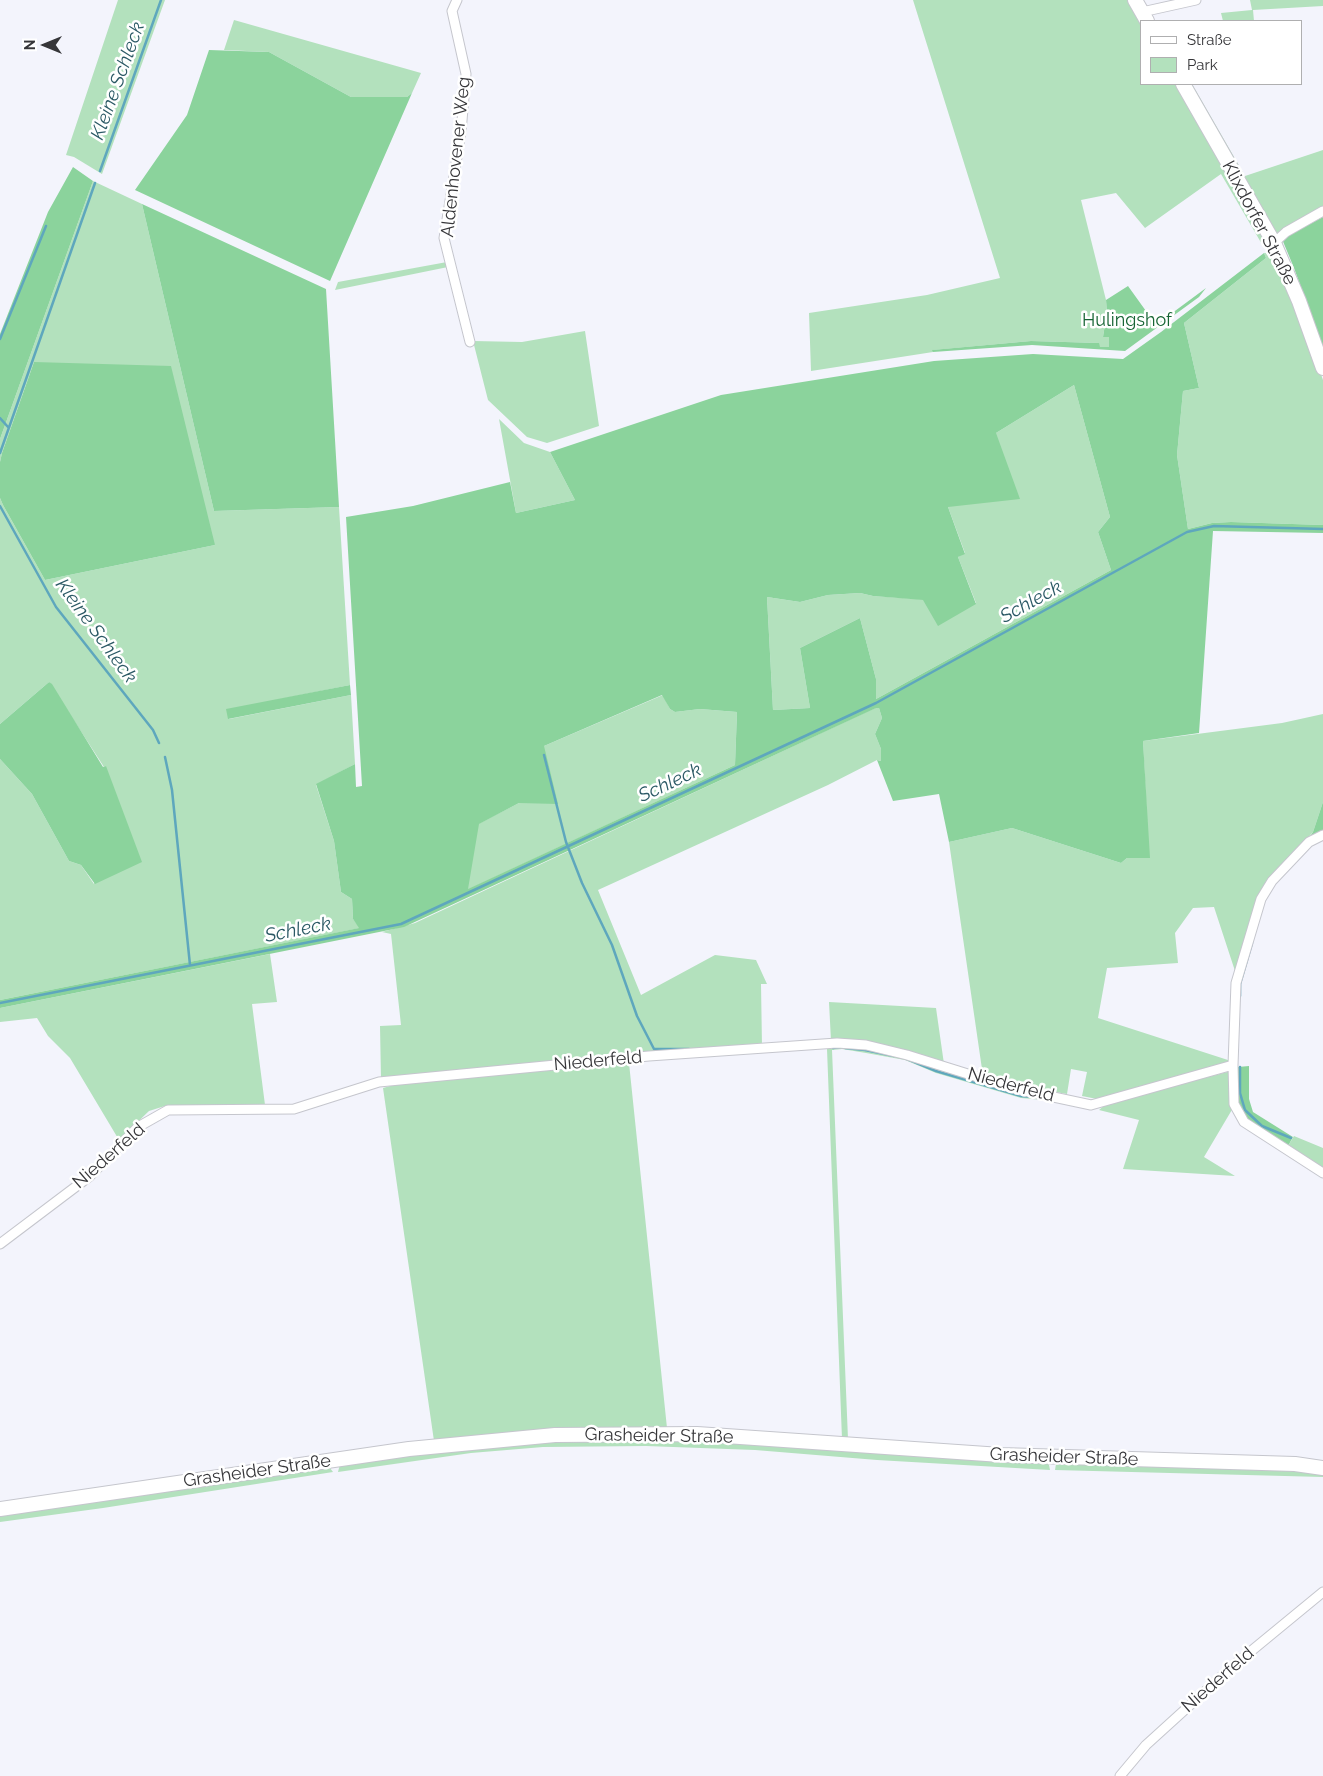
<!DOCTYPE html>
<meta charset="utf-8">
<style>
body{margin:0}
#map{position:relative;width:1323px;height:1776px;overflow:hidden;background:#f3f4fc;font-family:Raleway,sans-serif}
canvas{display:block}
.legend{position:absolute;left:1140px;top:20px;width:162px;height:65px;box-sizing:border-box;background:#fff;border:1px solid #afafb0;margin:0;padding:6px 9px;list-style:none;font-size:15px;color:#363639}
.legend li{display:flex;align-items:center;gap:10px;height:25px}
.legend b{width:25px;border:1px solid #afafb0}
.north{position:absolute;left:20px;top:20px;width:50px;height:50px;-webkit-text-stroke:4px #fff;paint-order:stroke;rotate:270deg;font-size:14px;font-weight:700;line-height:20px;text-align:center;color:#363639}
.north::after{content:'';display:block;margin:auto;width:18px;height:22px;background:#363639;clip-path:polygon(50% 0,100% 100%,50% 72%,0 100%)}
</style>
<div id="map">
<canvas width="1323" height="1776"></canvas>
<ul class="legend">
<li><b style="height:6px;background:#fff"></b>Straße</li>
<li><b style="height:14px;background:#b3e1bd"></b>Park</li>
</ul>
<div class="north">N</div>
</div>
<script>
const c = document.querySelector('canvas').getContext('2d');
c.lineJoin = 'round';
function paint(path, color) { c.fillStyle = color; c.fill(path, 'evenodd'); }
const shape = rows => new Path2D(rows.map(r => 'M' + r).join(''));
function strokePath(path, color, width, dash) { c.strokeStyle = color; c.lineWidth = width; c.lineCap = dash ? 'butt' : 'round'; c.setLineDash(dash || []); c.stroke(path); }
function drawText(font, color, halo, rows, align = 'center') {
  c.font = font + ' Raleway,sans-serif'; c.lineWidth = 5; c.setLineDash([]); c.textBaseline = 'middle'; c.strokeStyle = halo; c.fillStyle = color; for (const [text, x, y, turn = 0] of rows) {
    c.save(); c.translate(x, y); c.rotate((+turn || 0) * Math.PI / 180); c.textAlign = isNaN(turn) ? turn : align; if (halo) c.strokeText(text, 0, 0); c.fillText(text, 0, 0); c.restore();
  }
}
const green = shape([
 [118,0,165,0,102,174,74,157,66,155],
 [913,0,1130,0,1142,21,1142,84,1178,84,1265,236,1263,246,1221,174,1145,228,1116,193,1081,200,1106,300,1107,312,1103,337,1109,337,1110,347,1099,347,1099,343,1031,341,933,350,933,352,811,371,809,313,927,295,1000,278],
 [1250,0,1323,0,1323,6,1253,10,1254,21,1223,21,1221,13,1252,10],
 [234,20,421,73,412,93,407,97,351,97,269,52,224,50],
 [1188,84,1192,84,1245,176,1323,150,1323,208,1279,233,1273,232],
 [93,181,142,204,214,511,339,507,350,685,227,710,229,719,351,695,355,764,316,785,334,841,341,892,352,899,353,919,360,928,0,1000,0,759,32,794,69,861,81,865,94,884,106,766,104,767,49,682,0,724,0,498,3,505,45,580,215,545,34,362,2,453,0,462,0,439],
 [1274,252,1304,325,1323,380,1323,525,1231,522,1212,523,1188,529,1177,455,1183,391,1199,388,1184,323,1266,258,1264,253],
 [447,262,448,267,335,290,338,282],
 [585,331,599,426,547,443,527,437,488,400,473,341,522,342],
 [1074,385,1110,517,1098,532,1111,570,876,699,876,679,860,618,800,648,810,708,773,710,767,597,800,602,828,595,860,593,873,596,976,603,958,557,965,553,948,507,996,433],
 [499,419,524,443,550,452,575,500,516,513],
 [663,695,670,709,675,712,700,709,737,712,735,765,467,890,478,824,519,803,544,746],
 [875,708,879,708,882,718,875,734,881,749,881,761,877,760,828,785,598,890,641,995,715,955,756,960,767,984,761,984,762,1047,694,1051,658,1051,381,1079,380,1026,401,1025,391,934,382,932,415,923],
 [1323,714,1323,802,1313,832,1270,880,1236,974,1214,907,1193,908,1175,933,1178,963,1107,968,1098,1018,1231,1061,1097,1099,1082,1096,1087,1072,1071,1069,1067,1094,1021,1086,983,1076,949,842,1012,828,1121,863,1127,858,1149,858,1143,741,1282,723],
 [270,954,277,1002,252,1004,265,1105,168,1105,149,1111,119,1140,70,1058,48,1036,37,1018,0,1022,0,1008],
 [829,1002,936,1008,944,1064,831,1041],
 [832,1046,866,1048,906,1057,937,1070,1022,1094,1044,1097,1043,1100,1021,1098,936,1073,905,1060,866,1053,842,1049,832,1050,848,1439,723,1433,434,1441,383,1088,401,1083,629,1063,667,1428,842,1439,827,1049,832,1049],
 [1231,1071,1233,1108,1204,1157,1235,1176,1123,1169,1139,1120,1099,1110,1106,1104],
 [1294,1136,1323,1148,1323,1169,1288,1146],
 [632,1437,1048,1460,1050,1470,877,1460,755,1450,646,1446,543,1447,471,1453,338,1472,340,1464,432,1448],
 [1061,1461,1323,1470,1323,1477,1055,1470,1056,1464],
 [327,1464,333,1472,103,1508,0,1522,0,1513]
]);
const forest = shape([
 [209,50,269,52,351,97,407,97,412,93,330,281,135,190,187,115],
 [73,167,93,181,0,439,0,334,48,212],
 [142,204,326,289,339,507,214,511],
 [1323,217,1323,348,1294,268,1282,239],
 [1264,253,1266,258,1184,323,1199,388,1183,391,1177,455,1188,529,1212,523,1231,522,1323,525,1323,533,1213,531,1199,733,1143,741,1150,858,1127,858,1121,863,1012,828,949,842,939,794,893,801,877,760,881,761,881,749,875,734,882,718,879,708,876,708,404,927,0,1008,0,1000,359,928,353,919,352,899,341,892,334,841,316,784,355,764,356,787,362,786,346,517,413,506,510,482,516,513,575,500,550,452,721,395,934,361,1033,354,1123,359,1161,332],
 [1074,385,1110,517,1098,532,1111,570,876,699,876,679,860,618,800,648,810,708,773,710,767,597,800,602,828,595,860,593,873,596,923,600,938,626,976,604,958,557,965,554,948,507,1020,499,996,433],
 [662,695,670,709,675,712,700,709,737,712,735,765,468,889,479,824,519,803,558,804,544,746],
 [1128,286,1156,325,1206,288,1199,297,1125,351,1032,345,933,352,932,350,1031,341,1099,343,1100,347,1109,347,1109,337,1103,337,1107,312,1106,300],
 [34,362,171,366,215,545,45,580,3,505,0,498,0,462,2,453],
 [49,682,52,684,103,767,106,766,142,862,95,884,81,865,69,861,32,794,0,759,0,724],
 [350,685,351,695,228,719,226,709],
 [1323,802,1323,832,1306,842,1313,832],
 [1249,1066,1249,1099,1253,1112,1293,1137,1288,1146,1245,1119,1238,1104,1238,1067]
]);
const stream = shape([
 [100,171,161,0],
 [0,339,46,226],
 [0,418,8,427],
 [0,453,95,183],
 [0,506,56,607,153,730,159,743],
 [544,755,566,842,582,883,612,945,637,1016,654,1049,689,1049],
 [165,757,172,790,190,965],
 [1240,996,1240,984,1252,943],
 [0,1003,401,924,876,703,1187,532,1214,526,1323,529],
 [833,1048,840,1047],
 [845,1048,865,1050,894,1056],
 [907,1059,936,1071,1021,1096,1035,1097],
 [1240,1067,1240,1093,1245,1110,1262,1126,1291,1138]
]);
const street = shape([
 [457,0,452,11,466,74,461,132,444,238,470,342],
 [1142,12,1196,0],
 [1274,243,1286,232,1323,211],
 [1233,1065,1234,1104,1244,1122,1323,1173],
 [0,1244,90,1176,138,1127,168,1110,294,1109,379,1082,649,1056,837,1043,866,1045,907,1055,1016,1089,1091,1105,1233,1065,1236,983,1261,899,1272,881,1309,842,1323,835],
 [1120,1776,1146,1745,1233,1666,1323,1592]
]);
const secondary = shape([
 [1135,0,1147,21],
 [1183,84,1274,243,1299,301,1323,368],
 [0,1509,409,1449,555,1435,697,1434,1001,1455,1295,1464,1323,1468]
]);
const streetNames = [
 ["Aldenhovener Weg",456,157,-84],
 ["Klixdorfer Straße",1259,223,62],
 ["Niederfeld",598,1061,-5],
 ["Niederfeld",1011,1085,15],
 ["Niederfeld",109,1156,-41],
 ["Grasheider Straße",659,1436,1],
 ["Grasheider Straße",1064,1457,2],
 ["Grasheider Straße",257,1471,-8],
 ["Niederfeld",1218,1680,-41]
];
const parkNames = [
 ["Hulingshof",1127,321]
];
const waterNames = [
 ["Kleine Schleck",118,81,-70],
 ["Schleck",1031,602,-29],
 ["Kleine Schleck",96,631,54],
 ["Schleck",670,783,-25],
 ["Schleck",298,930,-11]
];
paint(green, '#b3e1bd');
paint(forest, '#8bd39c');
strokePath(stream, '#5ea7bd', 2.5);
strokePath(street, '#c5c6cd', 11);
strokePath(secondary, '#c5c6cd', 16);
strokePath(street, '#fff', 9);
strokePath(secondary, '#fff', 14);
drawText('18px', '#363639', '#fff', streetNames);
drawText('18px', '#166434', '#fff', parkNames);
drawText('italic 19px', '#2b5965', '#fff', waterNames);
</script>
